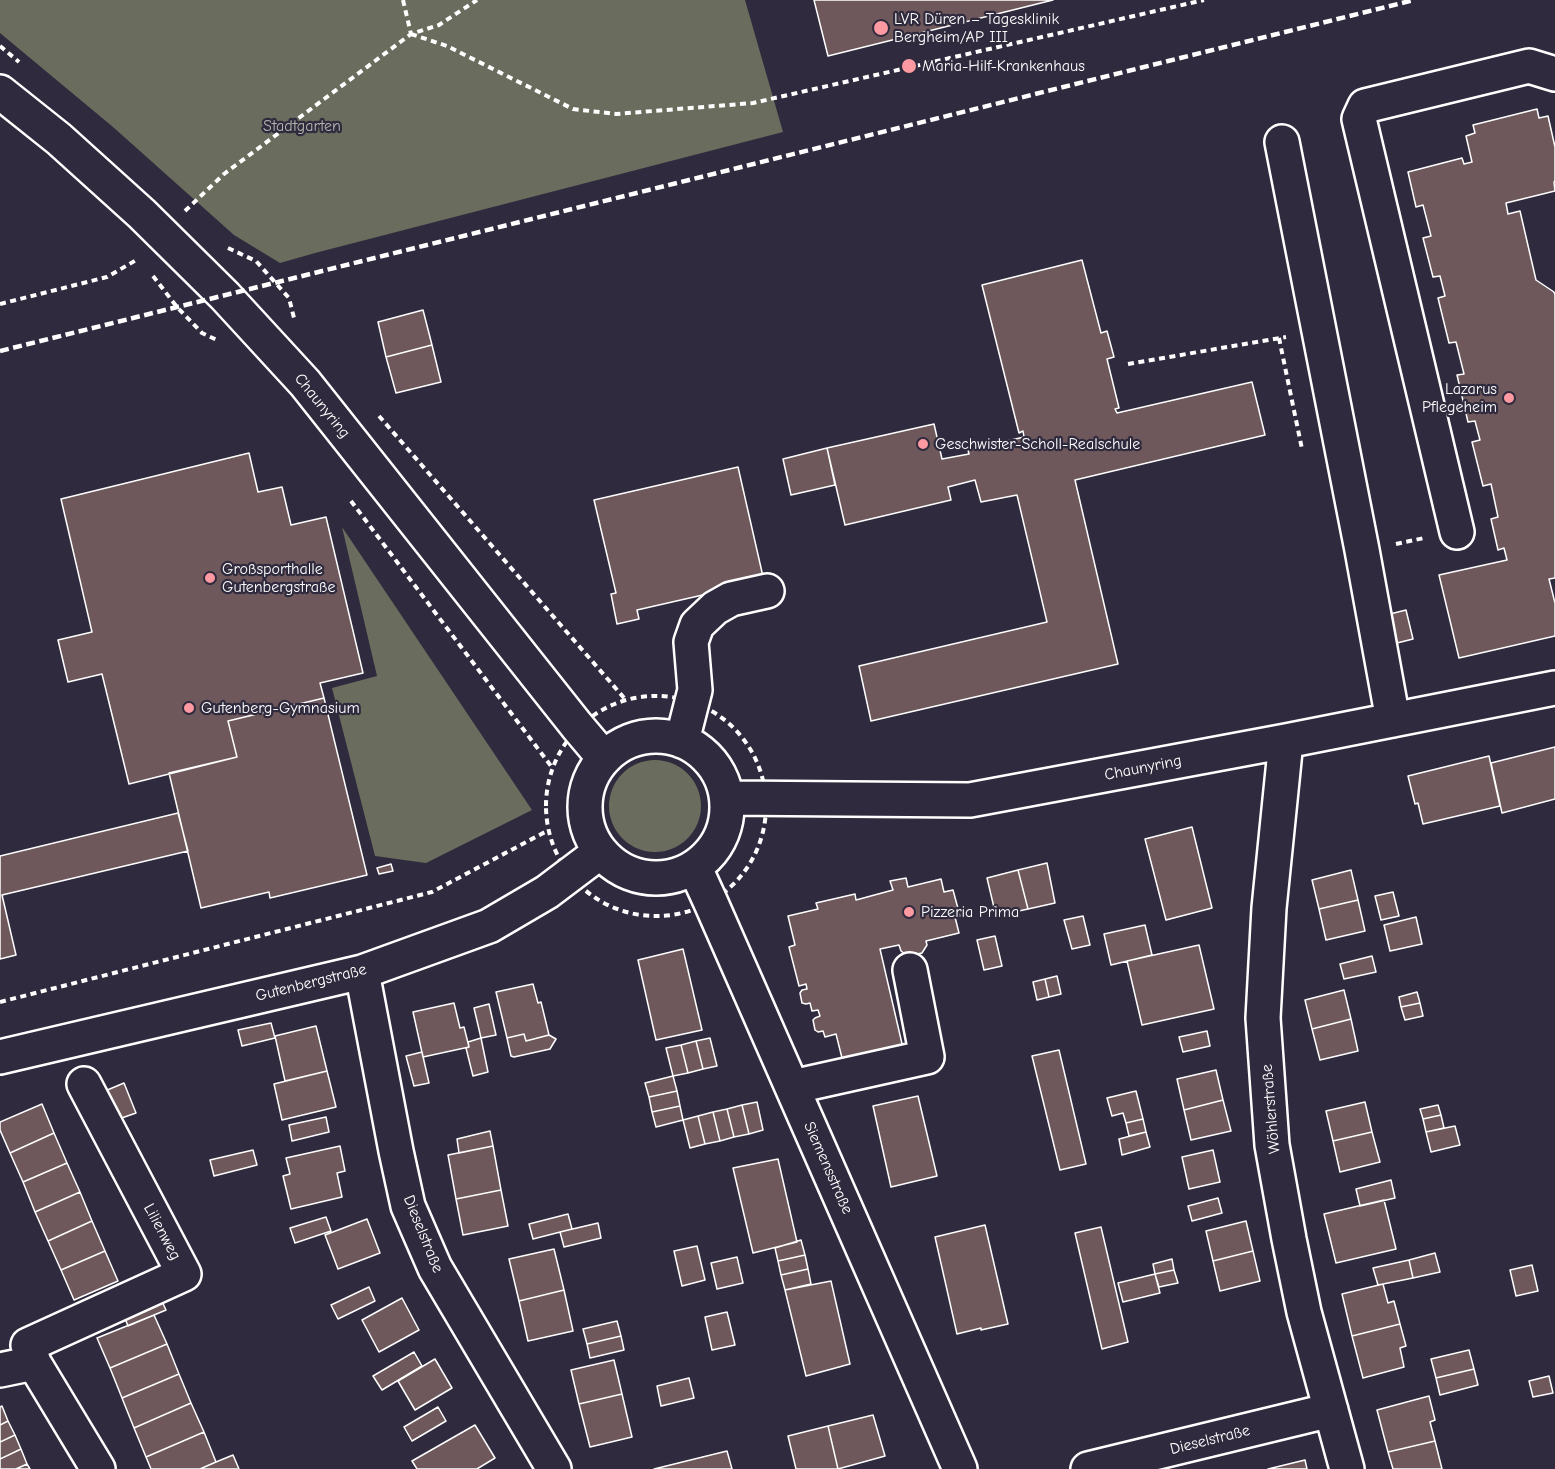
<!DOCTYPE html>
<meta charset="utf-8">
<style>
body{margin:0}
canvas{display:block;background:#2f2a3d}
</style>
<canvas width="1555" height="1469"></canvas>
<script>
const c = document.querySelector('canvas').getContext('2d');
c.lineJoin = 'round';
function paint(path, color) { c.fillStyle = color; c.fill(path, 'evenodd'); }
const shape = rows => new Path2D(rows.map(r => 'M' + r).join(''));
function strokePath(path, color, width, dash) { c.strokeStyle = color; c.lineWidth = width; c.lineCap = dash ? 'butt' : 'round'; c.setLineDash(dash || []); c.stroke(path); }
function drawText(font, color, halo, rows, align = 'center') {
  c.font = font + ' "Comic Neue",sans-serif'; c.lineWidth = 4.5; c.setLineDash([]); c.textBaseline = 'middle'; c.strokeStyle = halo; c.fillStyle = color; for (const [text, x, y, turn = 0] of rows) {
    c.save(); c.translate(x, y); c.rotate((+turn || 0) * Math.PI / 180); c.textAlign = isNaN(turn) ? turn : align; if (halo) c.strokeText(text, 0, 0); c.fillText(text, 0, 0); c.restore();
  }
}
const green = shape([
 [0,0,745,0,783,132,315,253,280,263,234,235,113,127,0,33],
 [342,527,532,810,426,863,375,856,332,688,377,676],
 '609 806a46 46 0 1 1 92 0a46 46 0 1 1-92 0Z'
]);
const building = shape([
 [814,0,1053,0,828,56,814,0],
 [1537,109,1539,118,1548,116,1555,147,1555,181,1554,182,1555,191,1506,203,1508,214,1520,211,1536,280,1554,292,1555,295,1555,578,1549,579,1555,603,1555,636,1459,658,1439,575,1507,560,1504,548,1498,550,1491,519,1498,517,1491,484,1483,486,1472,442,1480,440,1475,421,1468,422,1457,375,1464,374,1456,342,1449,343,1438,298,1445,296,1440,276,1433,277,1423,238,1431,236,1423,205,1416,207,1408,172,1462,158,1464,164,1472,162,1466,136,1475,133,1473,125,1537,109],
 [1082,260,1101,333,1107,331,1114,357,1107,359,1119,408,1115,409,1117,413,1252,382,1265,435,1075,480,1118,664,871,721,859,666,1047,622,1017,495,981,502,975,480,948,487,951,500,845,525,827,448,934,424,942,459,969,454,968,450,1024,437,1023,431,1019,433,982,285,1082,260],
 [423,310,432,345,386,357,378,322,423,310],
 [432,345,441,382,396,393,386,357,432,345],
 [827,448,835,485,791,495,783,459,827,448],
 [249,453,258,492,282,487,291,525,326,517,363,673,320,683,324,698,228,721,237,757,129,784,102,674,68,682,58,640,92,632,61,499,249,453],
 [738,467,764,581,637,610,639,619,617,624,611,594,616,593,594,500,738,467],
 [1406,610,1413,639,1389,645,1382,616,1406,610],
 [324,698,367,875,270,898,269,892,201,908,169,773,237,757,228,721,324,698],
 [1555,747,1555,799,1502,813,1491,763,1555,747],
 [1489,756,1500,806,1423,824,1418,803,1415,804,1408,776,1489,756],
 [178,813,188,851,2,895,16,955,0,959,0,856,178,813],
 [1192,827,1212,908,1166,920,1145,839,1192,827],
 [1047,863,1055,903,1028,909,1018,870,1047,863],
 [391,864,393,871,379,874,377,868,391,864],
 [1018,870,1028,909,996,916,987,878,1018,870],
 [1351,870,1358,900,1319,909,1312,880,1351,870],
 [906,878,908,887,941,879,944,892,953,890,960,916,955,917,959,933,926,941,927,945,922,953,908,956,901,951,899,945,880,949,903,1048,843,1062,836,1034,825,1037,823,1031,818,1032,815,1030,813,1020,815,1018,820,1016,818,1010,812,1011,810,1003,806,1004,802,1003,800,993,802,990,807,989,806,984,799,986,789,947,795,945,788,916,818,909,816,903,855,894,856,900,893,890,890,881,906,878],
 [1393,892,1399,916,1381,920,1375,896,1393,892],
 [1358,900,1365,931,1326,940,1319,909,1358,900],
 [1083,916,1090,945,1072,949,1064,920,1083,916],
 [1416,917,1422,944,1390,951,1384,925,1416,917],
 [1145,925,1152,955,1111,965,1104,934,1145,925],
 [995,936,1002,966,984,970,977,940,995,936],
 [1199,945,1214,1009,1142,1025,1127,961,1199,945],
 [683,949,702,1030,656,1040,638,960,683,949],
 [1372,956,1376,972,1344,979,1340,964,1372,956],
 [1057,976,1061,994,1049,997,1045,979,1057,976],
 [1045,979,1049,997,1037,1000,1033,982,1045,979],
 [533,984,538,1003,541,1002,549,1035,526,1041,524,1034,507,1038,496,992,533,984],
 [1344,990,1351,1019,1312,1029,1305,1000,1344,990],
 [1417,992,1420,1003,1401,1007,1399,997,1417,992],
 [454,1003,460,1028,464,1027,469,1047,423,1057,413,1012,454,1003],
 [1420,1003,1423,1016,1405,1020,1401,1007,1420,1003],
 [489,1004,496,1035,481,1038,474,1008,489,1004],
 [1351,1019,1358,1051,1320,1060,1312,1029,1351,1019],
 [271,1023,275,1038,242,1046,238,1030,271,1023],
 [316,1026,327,1071,285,1081,275,1036,316,1026],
 [1207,1031,1210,1046,1183,1052,1179,1037,1207,1031],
 [524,1034,526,1041,549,1035,556,1039,550,1049,514,1057,511,1056,507,1038,524,1034],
 [481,1038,488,1072,473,1076,466,1048,469,1047,468,1042,481,1038],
 [710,1038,717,1066,703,1069,696,1041,710,1038],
 [696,1041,703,1069,688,1073,681,1045,696,1041],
 [681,1045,688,1073,673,1076,666,1048,681,1045],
 [1059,1050,1086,1164,1060,1170,1032,1056,1059,1050],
 [422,1052,429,1083,414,1086,406,1056,422,1052],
 [1216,1070,1223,1100,1184,1110,1177,1079,1216,1070],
 [327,1071,336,1107,282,1120,274,1084,327,1071],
 [673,1076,677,1091,649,1097,645,1083,673,1076],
 [124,1083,136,1113,116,1120,105,1091,124,1083],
 [677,1091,680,1106,652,1112,649,1097,677,1091],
 [1136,1091,1143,1119,1126,1123,1123,1113,1112,1116,1107,1098,1136,1091],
 [918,1096,937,1176,891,1187,873,1106,918,1096],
 [1223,1100,1231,1131,1191,1140,1184,1110,1223,1100],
 [757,1102,763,1130,749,1134,742,1105,757,1102],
 [1365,1102,1372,1132,1333,1141,1326,1111,1365,1102],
 [42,1104,54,1133,10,1153,0,1130,0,1122,42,1104],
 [742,1105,749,1134,734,1137,727,1109,742,1105],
 [1438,1105,1441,1115,1423,1119,1420,1109,1438,1105],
 [680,1106,683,1120,656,1127,652,1112,680,1106],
 [727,1109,734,1137,720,1141,713,1112,727,1109],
 [713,1112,720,1141,705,1144,698,1116,713,1112],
 [1441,1115,1444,1128,1426,1132,1423,1119,1441,1115],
 [698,1116,705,1144,690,1148,683,1120,698,1116],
 [326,1117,329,1132,292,1141,289,1125,326,1117],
 [1143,1119,1146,1132,1129,1136,1126,1123,1143,1119],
 [1455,1126,1460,1145,1431,1152,1426,1132,1455,1126],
 [490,1131,493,1146,459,1153,457,1139,490,1131],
 [1146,1132,1150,1147,1122,1155,1119,1139,1146,1132],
 [1372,1132,1380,1162,1340,1172,1333,1141,1372,1132],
 [54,1133,67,1163,23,1182,10,1153,54,1133],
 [340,1146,345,1171,337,1173,342,1197,291,1209,283,1176,290,1174,286,1158,340,1146],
 [493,1146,501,1190,456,1199,448,1155,493,1146],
 [253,1150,257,1165,214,1176,210,1160,253,1150],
 [1213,1150,1220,1182,1189,1189,1182,1157,1213,1150],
 [778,1159,797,1242,753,1253,733,1168,778,1159],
 [67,1163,80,1192,35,1212,23,1182,67,1163],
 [1391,1180,1395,1198,1360,1206,1356,1189,1391,1180],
 [501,1190,508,1226,463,1235,456,1199,501,1190],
 [80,1192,92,1221,48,1241,35,1212,80,1192],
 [1218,1198,1222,1213,1192,1221,1188,1206,1218,1198],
 [1384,1200,1396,1249,1336,1263,1324,1214,1384,1200],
 [568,1214,572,1229,533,1239,529,1224,568,1214],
 [326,1217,331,1231,295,1243,290,1228,326,1217],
 [367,1219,380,1253,338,1269,325,1235,367,1219],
 [92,1221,105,1251,61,1270,48,1241,92,1221],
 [1246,1221,1253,1251,1213,1261,1206,1231,1246,1221],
 [598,1223,601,1238,564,1247,560,1232,598,1223],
 [985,1225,1008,1324,981,1330,981,1328,957,1334,935,1237,985,1225],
 [1101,1227,1128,1342,1102,1349,1075,1233,1101,1227],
 [801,1240,805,1255,778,1261,775,1248,801,1240],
 [697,1246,705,1280,682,1286,674,1251,697,1246],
 [554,1249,564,1290,519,1301,509,1259,554,1249],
 [105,1251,118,1281,74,1300,61,1270,105,1251],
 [1253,1251,1260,1281,1220,1291,1213,1261,1253,1251],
 [1435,1253,1440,1272,1413,1278,1409,1260,1435,1253],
 [805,1255,808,1269,781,1275,778,1261,805,1255],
 [737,1257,743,1283,717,1289,711,1263,737,1257],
 [1172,1259,1174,1270,1155,1274,1153,1264,1172,1259],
 [1409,1260,1413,1278,1378,1285,1373,1268,1409,1260],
 [1532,1265,1538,1291,1516,1296,1510,1270,1532,1265],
 [808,1269,811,1284,785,1290,781,1275,808,1269],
 [1174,1270,1178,1283,1159,1287,1155,1274,1174,1270],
 [1155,1274,1160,1293,1123,1302,1118,1283,1155,1274],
 [831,1281,850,1364,806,1376,785,1290,831,1281],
 [1383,1284,1388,1303,1394,1301,1400,1324,1352,1336,1342,1294,1383,1284],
 [369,1287,375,1301,338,1319,331,1305,369,1287],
 [564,1290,573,1331,528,1341,519,1301,564,1290],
 [159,1295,166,1310,128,1326,122,1311,159,1295],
 [402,1298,419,1330,379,1352,362,1320,402,1298],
 [727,1312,735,1345,712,1350,705,1317,727,1312],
 [154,1315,167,1344,110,1368,97,1338,154,1315],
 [617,1321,621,1336,587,1344,583,1329,617,1321],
 [1400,1324,1406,1346,1400,1348,1404,1367,1363,1378,1352,1336,1400,1324],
 [621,1336,624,1350,590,1358,587,1344,621,1336],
 [167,1344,179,1374,122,1398,110,1368,167,1344],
 [1469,1350,1474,1369,1436,1378,1431,1359,1469,1350],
 [414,1352,422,1366,382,1390,373,1376,414,1352],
 [435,1359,452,1388,415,1410,398,1381,435,1359],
 [614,1360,622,1394,579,1404,571,1370,614,1360],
 [1474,1369,1478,1385,1440,1395,1436,1378,1474,1369],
 [179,1374,191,1403,134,1428,122,1398,179,1374],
 [1549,1376,1553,1393,1533,1397,1529,1381,1549,1376],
 [689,1378,694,1398,661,1406,657,1386,689,1378],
 [622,1394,632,1437,590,1447,579,1404,622,1394],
 [1429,1396,1435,1420,1430,1422,1435,1441,1388,1452,1377,1410,1429,1396],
 [191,1403,204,1432,146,1457,134,1428,191,1403],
 [2,1406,8,1421,0,1425,0,1407,2,1406],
 [438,1407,446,1421,412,1441,404,1427,438,1407],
 [873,1415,885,1456,838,1469,828,1426,873,1415],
 [8,1421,15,1435,0,1442,0,1425,8,1421],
 [475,1425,495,1458,477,1469,417,1469,412,1461,475,1425],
 [828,1426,838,1469,796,1469,788,1436,828,1426],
 [204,1432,216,1462,200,1469,151,1469,146,1457,204,1432],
 [15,1435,21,1449,0,1459,0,1442,15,1435],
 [1435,1441,1442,1469,1393,1469,1388,1452,1435,1441],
 [21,1449,27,1464,16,1469,0,1469,0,1459,21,1449],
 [727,1451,732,1469,654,1469,727,1451],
 [233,1455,239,1469,200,1469,216,1462,233,1455],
 [1305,1460,1307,1469,1268,1469,1305,1460],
 [27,1464,30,1469,16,1469,27,1464]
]);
const path = shape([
 [403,0,411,34],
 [411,34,447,46,573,109,616,114,753,103,1204,0],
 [0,46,19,62],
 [185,211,224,174,411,34,439,25,477,0],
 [228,248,256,261,289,298,294,318],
 [153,276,177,307,202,333,217,340],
 [0,304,107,277,138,259],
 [1279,338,1302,449],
 [1128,364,1286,337],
 [379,416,625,699],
 [351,501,551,766],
 [1396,544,1424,538],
 '546 806a110 110 0 1 1 220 0a110 110 0 1 1-220 0Z',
 [0,1002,432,892,547,831]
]);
const minor = shape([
 [0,92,59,139,142,214,225,296,305,383,577,726,604,758],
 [1282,142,1362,550,1393,720],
 [1457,532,1359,119,1365,106,1529,66,1555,74],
 '585 807a71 71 0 1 1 142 0a71 71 0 1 1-142 0Z',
 [682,741,695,690,691,642,697,625,715,608,731,599,767,591],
 [1286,741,1269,908,1263,1018,1272,1145,1289,1239,1304,1312,1347,1469],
 [727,798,970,800,1286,741,1555,688],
 [695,868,711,903,960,1469],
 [362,972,396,1151,408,1206,435,1268,554,1469],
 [0,1057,362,972,489,926,547,892,600,852],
 [792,1087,927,1057,910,970],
 [34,1363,28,1345,184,1274,84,1084],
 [0,1370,34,1363,98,1469],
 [1088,1469,1331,1410]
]);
const rail = shape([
 [0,351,1414,0]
]);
const markers = [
 [881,28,8,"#ff9aa2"],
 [909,66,8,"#ff9aa2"],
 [1509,398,6,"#ff9aa2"],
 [923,444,6,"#ff9aa2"],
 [210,578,6,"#ff9aa2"],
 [189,708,6,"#ff9aa2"],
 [909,912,6,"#ff9aa2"]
];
const poiNames = [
 ["LVR Düren – Tagesklinik",894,19],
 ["Bergheim/AP III",894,37],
 ["Maria-Hilf-Krankenhaus",922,66],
 ["Lazarus",1497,389,"right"],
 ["Pflegeheim",1497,407,"right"],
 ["Geschwister-Scholl-Realschule",935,444],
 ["Großsporthalle",222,569],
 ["Gutenbergstraße",222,587],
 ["Gutenberg-Gymnasium",201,708],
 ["Pizzeria Prima",921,912]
];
const parkNames = [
 ["Stadtgarten",302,126]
];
const streetNames = [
 ["Chaunyring",322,406,51],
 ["Chaunyring",1143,768,-11],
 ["Gutenbergstraße",311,983,-14],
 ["Wöhlerstraße",1271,1109,-95],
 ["Siemensstraße",828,1168,66],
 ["Lilienweg",162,1232,62],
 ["Dieselstraße",423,1234,68],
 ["Dieselstraße",1210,1440,-14]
];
paint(green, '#6a6c5d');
paint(building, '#6e585c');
strokePath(building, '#fff', 1.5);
strokePath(minor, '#fff', 38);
strokePath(path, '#fff', 4, [6, 4.5]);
strokePath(minor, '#2f2a3d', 33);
strokePath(rail, '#fff', 4.5, [9, 4.5]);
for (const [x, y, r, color] of markers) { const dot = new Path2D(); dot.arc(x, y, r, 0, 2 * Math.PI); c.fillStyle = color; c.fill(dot); strokePath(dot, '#2f2a3d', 2); }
drawText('16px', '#fff', '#2f2a3d', poiNames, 'left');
drawText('16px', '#b4b6ae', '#2f2a3d', parkNames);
drawText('16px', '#fff', '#2f2a3d', streetNames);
</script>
